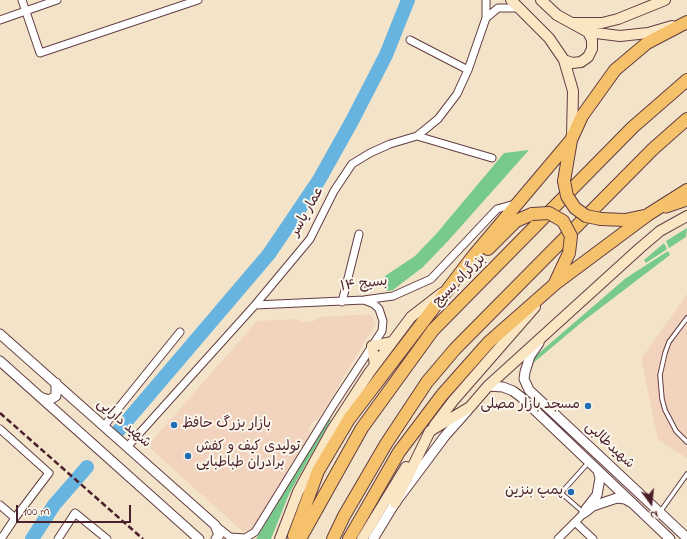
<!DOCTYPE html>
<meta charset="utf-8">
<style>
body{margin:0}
#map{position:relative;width:687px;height:539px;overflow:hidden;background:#f3e4c9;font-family:"Indie Flower",sans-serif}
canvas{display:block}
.north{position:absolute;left:631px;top:483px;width:40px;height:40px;-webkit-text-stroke:3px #fbf7ec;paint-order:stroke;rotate:165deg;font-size:11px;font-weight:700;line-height:16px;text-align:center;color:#4a1f2b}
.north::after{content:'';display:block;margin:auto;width:14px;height:18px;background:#4a1f2b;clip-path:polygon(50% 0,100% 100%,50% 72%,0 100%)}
.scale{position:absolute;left:16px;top:505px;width:115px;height:18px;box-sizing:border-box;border:2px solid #4a1f2b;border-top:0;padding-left:5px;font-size:12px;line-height:14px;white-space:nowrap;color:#4a1f2b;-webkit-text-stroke:3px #fbf7ec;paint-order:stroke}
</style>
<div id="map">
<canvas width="687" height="539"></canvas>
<div class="north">N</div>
<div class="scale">100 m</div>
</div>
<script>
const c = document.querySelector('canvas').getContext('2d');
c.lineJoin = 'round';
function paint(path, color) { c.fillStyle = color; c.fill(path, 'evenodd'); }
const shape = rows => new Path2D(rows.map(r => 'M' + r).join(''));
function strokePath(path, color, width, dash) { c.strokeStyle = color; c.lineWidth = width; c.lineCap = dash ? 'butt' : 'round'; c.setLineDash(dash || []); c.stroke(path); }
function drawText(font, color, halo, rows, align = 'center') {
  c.font = font + ' "Indie Flower","Playpen Sans Arabic",sans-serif'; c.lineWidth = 4; c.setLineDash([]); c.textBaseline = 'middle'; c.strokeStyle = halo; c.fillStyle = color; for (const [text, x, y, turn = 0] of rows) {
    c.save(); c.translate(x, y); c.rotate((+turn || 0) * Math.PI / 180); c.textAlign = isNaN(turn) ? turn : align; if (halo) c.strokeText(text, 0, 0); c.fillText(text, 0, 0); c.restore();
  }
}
const built = shape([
 [687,294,687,458,658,440,641,359],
 [370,314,376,323,318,420,312,422,309,428,310,434,252,530,243,532,151,449,151,442,257,321,297,319,303,322,314,321,320,317]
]);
const green = shape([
 [529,150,448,241,423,267,393,290,386,291,385,276,415,256,437,233,504,153],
 [687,228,686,237,669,248,666,241],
 [664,243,667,249,646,263,644,260],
 [668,251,670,255,582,322,532,364,532,359,626,278],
 [328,419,331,420,289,494,271,539,256,539]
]);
const river = shape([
 [119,430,269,254,319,180,352,121,386,55,408,0],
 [32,539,54,505,87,467]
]);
const service = shape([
 [687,318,669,342,665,353,660,375,662,399,665,410,676,431,687,442],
 [583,512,561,493,588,463],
 [660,512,687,474]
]);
const minor = shape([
 [22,0,40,53,198,0],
 [486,18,498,8,519,8],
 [0,20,57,0],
 [410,40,468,70],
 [417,136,492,158],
 [342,302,359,234],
 [255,305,364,300,393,296,431,279,497,209,515,204],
 [104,426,180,332],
 [0,429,49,473,15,518,1,539],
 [128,446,255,305,310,239,334,191,352,164,370,153,390,144,417,136,438,119,457,94,468,70,486,18,486,0],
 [0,505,15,518],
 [575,522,593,539],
 [215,525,230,537,245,538,255,532,334,404,382,331,383,321,379,309,374,304,364,300],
 [58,539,75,513,107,539],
 [558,539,584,513]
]);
const tertiary = shape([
 [0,334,215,525,219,535,216,539],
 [539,343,530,356,525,372,524,379,529,390,687,538],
 [0,361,199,539],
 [488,386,503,387,513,391,521,397,670,539],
 [43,398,49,400,56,396,56,383],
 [586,509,597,495,600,478,598,471],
 [584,513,593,506,617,498,625,499,630,502],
 [373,539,395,503,445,436,468,410]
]);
const secondary = shape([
 [511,0,549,38,564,60,573,91,572,136],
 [541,0,557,15,588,32,620,36,648,33,672,26],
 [573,23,602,23,618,19,665,0],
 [564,60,572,63,581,62,588,57,592,49,592,40,588,32],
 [375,365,372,346,392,342],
 [434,426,453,401,535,307],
 [395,503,430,431,470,407,488,386,640,248,660,231,687,216],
 [280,539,298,492,332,430,369,373,411,317,442,293],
 [362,539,406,467]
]);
const primary = shape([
 [666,207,687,200]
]);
const trunk = shape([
 [564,181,571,140,582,116,615,70,647,43,687,22],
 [601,219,625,220,644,216],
 [488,249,516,221,532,214],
 [555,283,569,253],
 [294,536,318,471,349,419,474,255,571,140],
 [300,539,362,428,433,330,633,127,687,80],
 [333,539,344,516,386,444,427,382,455,349,653,149,687,119],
 [349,539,399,452,442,395,489,342,555,284,649,214,687,190]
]);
const rail = shape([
 [0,413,143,539]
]);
const trunkBridge = shape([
 [564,181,567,196,575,208,586,216,601,219],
 [532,214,549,213,563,221,571,236,569,253]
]);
const markers = [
 [588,406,4,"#1f6fb2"],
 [174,425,4,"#1f6fb2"],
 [188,456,4,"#1f6fb2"],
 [571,492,4,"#1f6fb2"]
];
const streetNames = [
 ["عمار یاسر",308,212,-61],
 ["بزرگراه بسیج",460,281,-45],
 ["بسیج ۱۴",364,285,-7],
 ["شهید دارایی",123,424,41],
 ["شهیدطالبی",609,446,43]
];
const poiNames = [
 ["مسجد بازار مصلی",580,406],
 ["بازار بزرگ حافظ",182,425,"left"],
 ["تولیدی کیف و کفش",196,448,"left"],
 ["برادران طباطبایی",196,464,"left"],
 ["پمپ بنزین",563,492]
];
paint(built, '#f2d4be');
paint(green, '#78ca8c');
strokePath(river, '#68b4e1', 14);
strokePath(service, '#633d43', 5.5);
strokePath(minor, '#633d43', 9);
strokePath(tertiary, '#633d43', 11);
strokePath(secondary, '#633d43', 12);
strokePath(primary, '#633d43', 13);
strokePath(trunk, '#633d43', 14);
strokePath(service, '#fff', 3.5);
strokePath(minor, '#fff', 7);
strokePath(tertiary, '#fff', 9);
strokePath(secondary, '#fbe6c4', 10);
strokePath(primary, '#f6c16b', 11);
strokePath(trunk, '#f6c16b', 12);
strokePath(rail, '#4a1f2b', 2.5, [6, 3]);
strokePath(trunkBridge, '#633d43', 14, []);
strokePath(trunkBridge, '#f6c16b', 12);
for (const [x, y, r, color] of markers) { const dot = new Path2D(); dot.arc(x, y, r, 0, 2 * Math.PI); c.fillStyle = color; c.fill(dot); strokePath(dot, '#fbf7ec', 1.5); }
drawText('14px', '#4a1f2b', '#fbf7ec', streetNames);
drawText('14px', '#4a1f2b', '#fbf7ec', poiNames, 'right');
</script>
